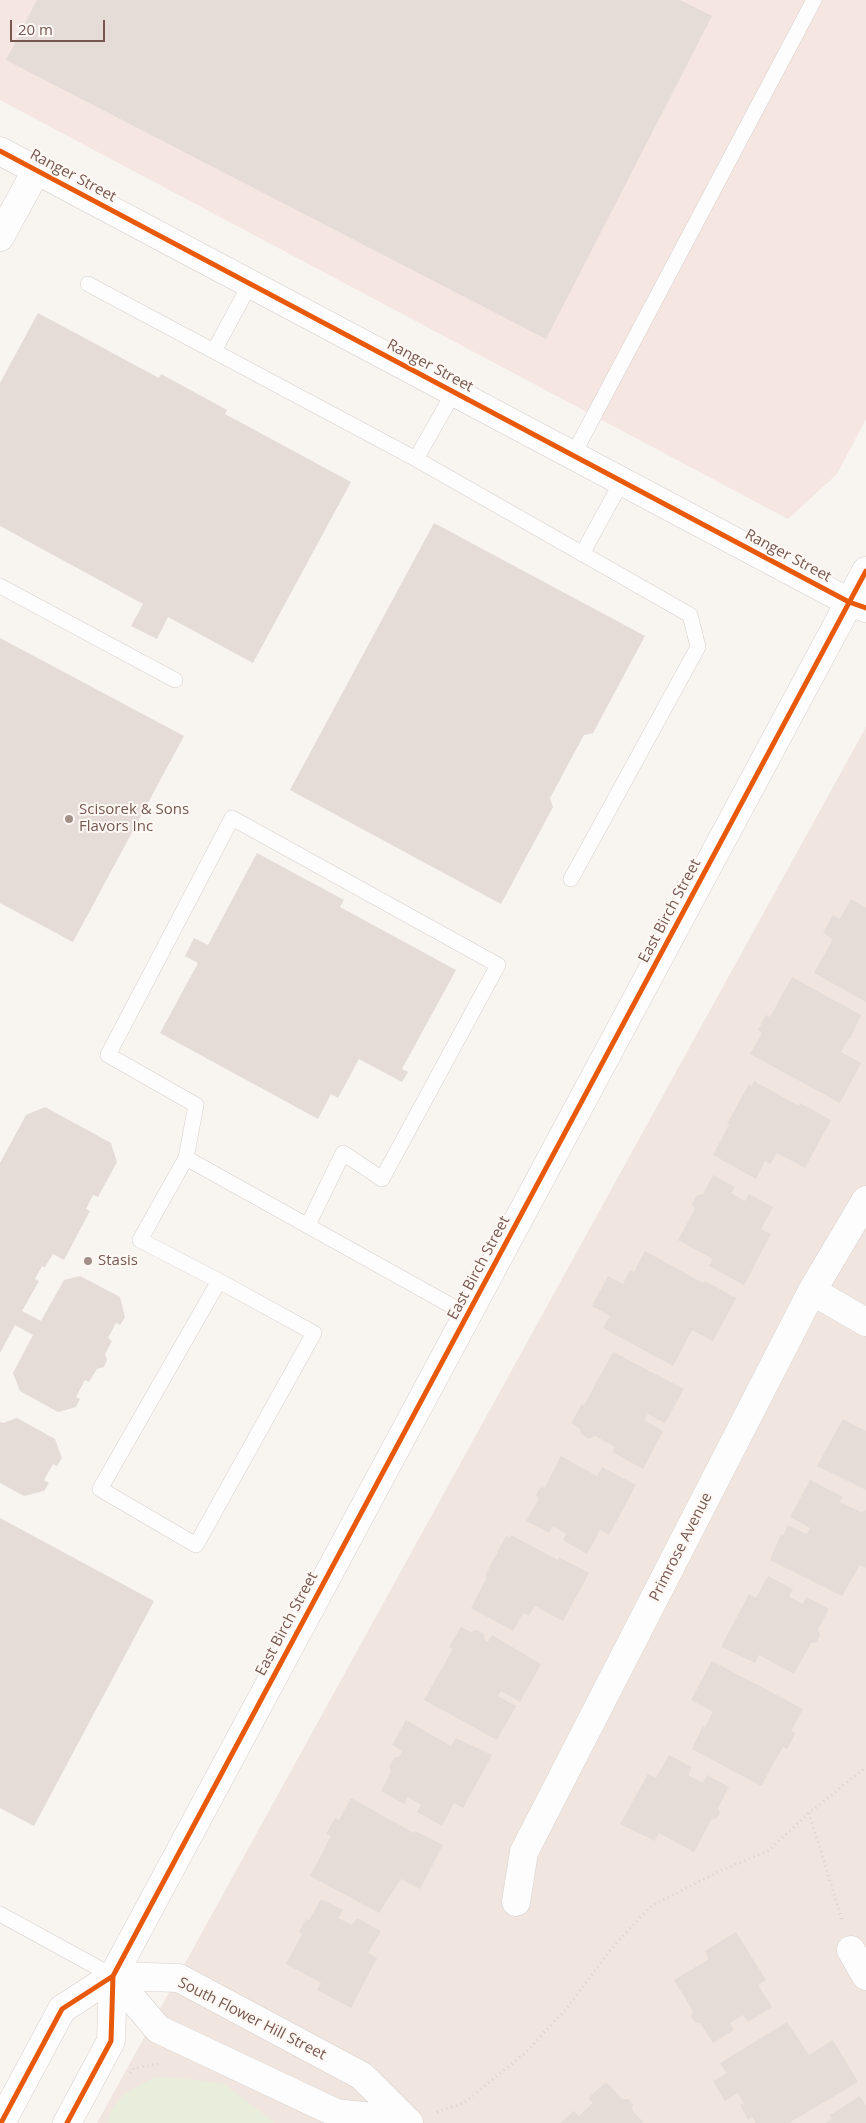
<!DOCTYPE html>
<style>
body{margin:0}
#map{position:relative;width:866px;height:2123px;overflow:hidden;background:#f8f4f0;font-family:"Open Sans",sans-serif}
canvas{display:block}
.scale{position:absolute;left:10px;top:20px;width:95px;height:22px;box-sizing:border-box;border:2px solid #765850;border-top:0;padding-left:6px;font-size:15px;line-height:18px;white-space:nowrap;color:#765850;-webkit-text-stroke:4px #fef8f4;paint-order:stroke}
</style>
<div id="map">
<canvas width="866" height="2123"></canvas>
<div class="scale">20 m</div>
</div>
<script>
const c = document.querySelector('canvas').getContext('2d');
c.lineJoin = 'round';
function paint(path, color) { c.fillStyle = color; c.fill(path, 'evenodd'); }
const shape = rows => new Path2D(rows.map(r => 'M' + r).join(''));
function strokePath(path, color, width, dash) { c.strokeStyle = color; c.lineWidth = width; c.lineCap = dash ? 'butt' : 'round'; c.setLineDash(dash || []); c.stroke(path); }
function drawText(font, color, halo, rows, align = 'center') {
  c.font = font + ' "Open Sans",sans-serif'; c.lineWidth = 4; c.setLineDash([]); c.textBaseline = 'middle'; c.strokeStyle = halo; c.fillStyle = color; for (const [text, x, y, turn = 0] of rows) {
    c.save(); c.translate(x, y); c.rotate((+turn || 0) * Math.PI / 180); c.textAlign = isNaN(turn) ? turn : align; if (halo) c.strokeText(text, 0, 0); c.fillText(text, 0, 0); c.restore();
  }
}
const residential = shape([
 [866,727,866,2123,97,2123]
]);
const commercial = shape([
 [0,0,866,0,866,419,837,474,788,519,0,100]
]);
const green = shape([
 [155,2077,187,2079,224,2084,275,2123,108,2123,111,2111,124,2094]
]);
const building = shape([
 [37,0,680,0,712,16,546,339,6,60],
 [38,313,159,378,161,374,227,410,225,414,351,482,253,663,168,617,157,639,131,626,143,604,0,526,0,383],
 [434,523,645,636,593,733,584,735,550,798,553,807,501,904,290,790],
 [0,638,184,736,73,942,0,903],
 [257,853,344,900,340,907,456,970,402,1069,408,1072,402,1082,359,1059,338,1098,331,1094,318,1119,160,1033,198,963,185,956,194,938,208,945],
 [851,899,866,908,866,1002,814,973,833,939,823,933,833,915,840,919],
 [792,977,861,1015,850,1039,849,1038,841,1052,861,1063,840,1103,750,1054,762,1033,758,1030,766,1015,770,1017],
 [754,1081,799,1106,800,1103,831,1120,805,1168,777,1153,770,1164,765,1161,756,1179,713,1155,729,1125,727,1124,749,1084,751,1086],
 [45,1107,111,1143,117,1162,98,1197,93,1195,86,1209,90,1211,64,1260,53,1254,45,1267,42,1266,35,1279,39,1281,22,1311,41,1321,64,1280,80,1276,120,1297,125,1317,120,1325,116,1323,108,1338,112,1341,105,1354,107,1360,104,1367,97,1369,89,1382,85,1380,76,1397,80,1399,76,1407,58,1412,20,1391,13,1373,33,1335,15,1325,0,1353,0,1163,26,1115],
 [713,1175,735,1187,731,1193,745,1201,749,1194,773,1207,761,1229,771,1234,744,1285,709,1266,713,1259,678,1240,695,1209,692,1204,697,1195,703,1194],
 [645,1251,703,1283,705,1281,736,1298,713,1341,692,1330,673,1366,603,1328,610,1316,592,1306,608,1276,623,1284,630,1270,634,1272],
 [613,1352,684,1389,665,1423,648,1414,644,1420,663,1431,643,1469,612,1452,615,1447,595,1436,589,1439,581,1434,580,1429,571,1423,582,1404,584,1405],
 [17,1418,55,1439,62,1458,57,1466,53,1464,44,1480,49,1483,44,1491,24,1496,0,1483,0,1422,3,1423],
 [843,1419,866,1431,866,1490,817,1466],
 [561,1456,597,1476,602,1467,636,1485,609,1535,600,1530,587,1554,563,1540,566,1534,553,1526,549,1533,526,1521,539,1499,536,1495,540,1488,545,1487],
 [810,1480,843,1497,840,1502,861,1512,866,1510,866,1568,860,1565,842,1596,770,1560,781,1534,783,1535,788,1525,807,1534,810,1528,790,1517],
 [0,1518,154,1601,34,1826,0,1808],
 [511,1535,558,1560,559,1557,589,1573,563,1621,535,1606,529,1616,523,1613,513,1631,471,1608,487,1578,485,1576,506,1536,510,1538],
 [768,1576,793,1589,789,1596,802,1604,807,1597,829,1609,818,1630,820,1635,817,1642,811,1643,794,1674,759,1655,755,1663,721,1647,749,1594,756,1598],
 [461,1627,471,1632,477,1630,484,1634,485,1640,488,1642,492,1635,541,1664,520,1702,501,1691,498,1696,516,1706,497,1740,424,1700,453,1649,449,1647],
 [712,1661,803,1709,791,1731,796,1733,787,1749,783,1747,761,1786,692,1749,703,1726,705,1727,713,1712,691,1700],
 [406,1720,451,1746,456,1738,492,1755,463,1808,454,1803,442,1826,417,1812,421,1805,408,1797,404,1804,381,1791,391,1771,389,1767,395,1757,399,1757,402,1751,392,1745],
 [669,1755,692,1767,688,1775,703,1783,707,1775,729,1787,718,1808,720,1813,717,1818,711,1820,694,1852,659,1833,655,1841,620,1824,648,1774,656,1778],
 [351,1798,414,1833,415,1831,443,1845,420,1889,401,1879,379,1913,310,1876,331,1836,326,1834,335,1818,339,1820],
 [321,1899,343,1910,338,1918,352,1925,357,1918,381,1931,368,1953,377,1958,351,2008,317,1990,321,1983,286,1964,302,1934,299,1932,306,1919,309,1920],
 [736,1932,766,1980,758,1985,772,2007,748,2022,743,2015,730,2023,734,2030,713,2043,700,2023,695,2022,691,2016,693,2011,674,1980,709,1959,705,1951],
 [787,2022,809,2055,833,2040,858,2082,789,2123,756,2123,752,2117,748,2120,740,2105,744,2103,738,2093,725,2101,713,2081,727,2073,720,2063],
 [606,2082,622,2099,628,2099,633,2104,632,2110,644,2123,560,2123,574,2111,579,2116,593,2103,588,2098],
 [860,2096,866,2106,866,2123,825,2123,832,2119,830,2115]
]);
const path = shape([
 [809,1813,843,1923],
 [130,2073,134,2068,159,2064],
 [437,2112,464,2103,525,2053,567,2008,612,1948,651,1906,720,1871,768,1851,809,1813,866,1767]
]);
const service = shape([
 [88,284,416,459,454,392],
 [214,351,250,284],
 [573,455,814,0],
 [416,459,690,615,698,647,571,879],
 [582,554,622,481],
 [0,586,175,680],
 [186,1158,140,1240,219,1281,314,1333,196,1545,100,1489,219,1281],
 [308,1225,343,1153,382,1179,498,965,232,818,108,1055,196,1105,186,1158,468,1315],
 [0,1914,113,1976]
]);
const minor = shape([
 [0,151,849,602,866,608],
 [0,237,36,171],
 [812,1291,866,1322],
 [516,1902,524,1852,812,1291,866,1200],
 [851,1950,866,1976],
 [113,1976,179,1978,362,2076,409,2123],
 [113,1976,158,2029,336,2113,407,2121]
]);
const tertiary = shape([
 [1,2123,62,2009,113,1976],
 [67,2123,111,2041,113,1976,866,571]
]);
const cycleway = shape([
 [0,151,849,602,866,608],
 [1,2123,62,2009,113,1976],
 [67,2123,111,2041,113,1976,866,571]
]);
const markers = [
 [69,819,5,"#a48f88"],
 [88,1261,5,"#a48f88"]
];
const streetNames = [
 ["Ranger Street",73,176,28],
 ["Ranger Street",430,366,28],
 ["Ranger Street",788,556,28],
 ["East Birch Street",670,911,-62],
 ["East Birch Street",479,1268,-62],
 ["Primrose Avenue",681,1547,-63],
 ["East Birch Street",287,1624,-62],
 ["South Flower Hill Street",252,2019,27]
];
const poiNames = [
 ["Scisorek & Sons",79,810],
 ["Flavors Inc",79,827],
 ["Stasis",98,1261]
];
paint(residential, '#f0e6df');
paint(commercial, '#f5e6e2');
paint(green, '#e9eedc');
paint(building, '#e5dcd8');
strokePath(service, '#d7d0cc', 16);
strokePath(minor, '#d7d0cc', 29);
strokePath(tertiary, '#d7d0cc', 29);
strokePath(path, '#dad2d1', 3, [1, 4]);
strokePath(service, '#fefdfd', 15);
strokePath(minor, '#fefdfd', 28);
strokePath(tertiary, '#fefdfd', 28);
strokePath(cycleway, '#e8590c', 5);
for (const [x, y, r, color] of markers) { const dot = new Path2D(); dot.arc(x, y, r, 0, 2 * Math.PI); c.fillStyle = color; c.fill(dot); strokePath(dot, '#fef8f4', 2); }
drawText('15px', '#765850', '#fef8f4', streetNames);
drawText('15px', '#765850', '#fef8f4', poiNames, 'left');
</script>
